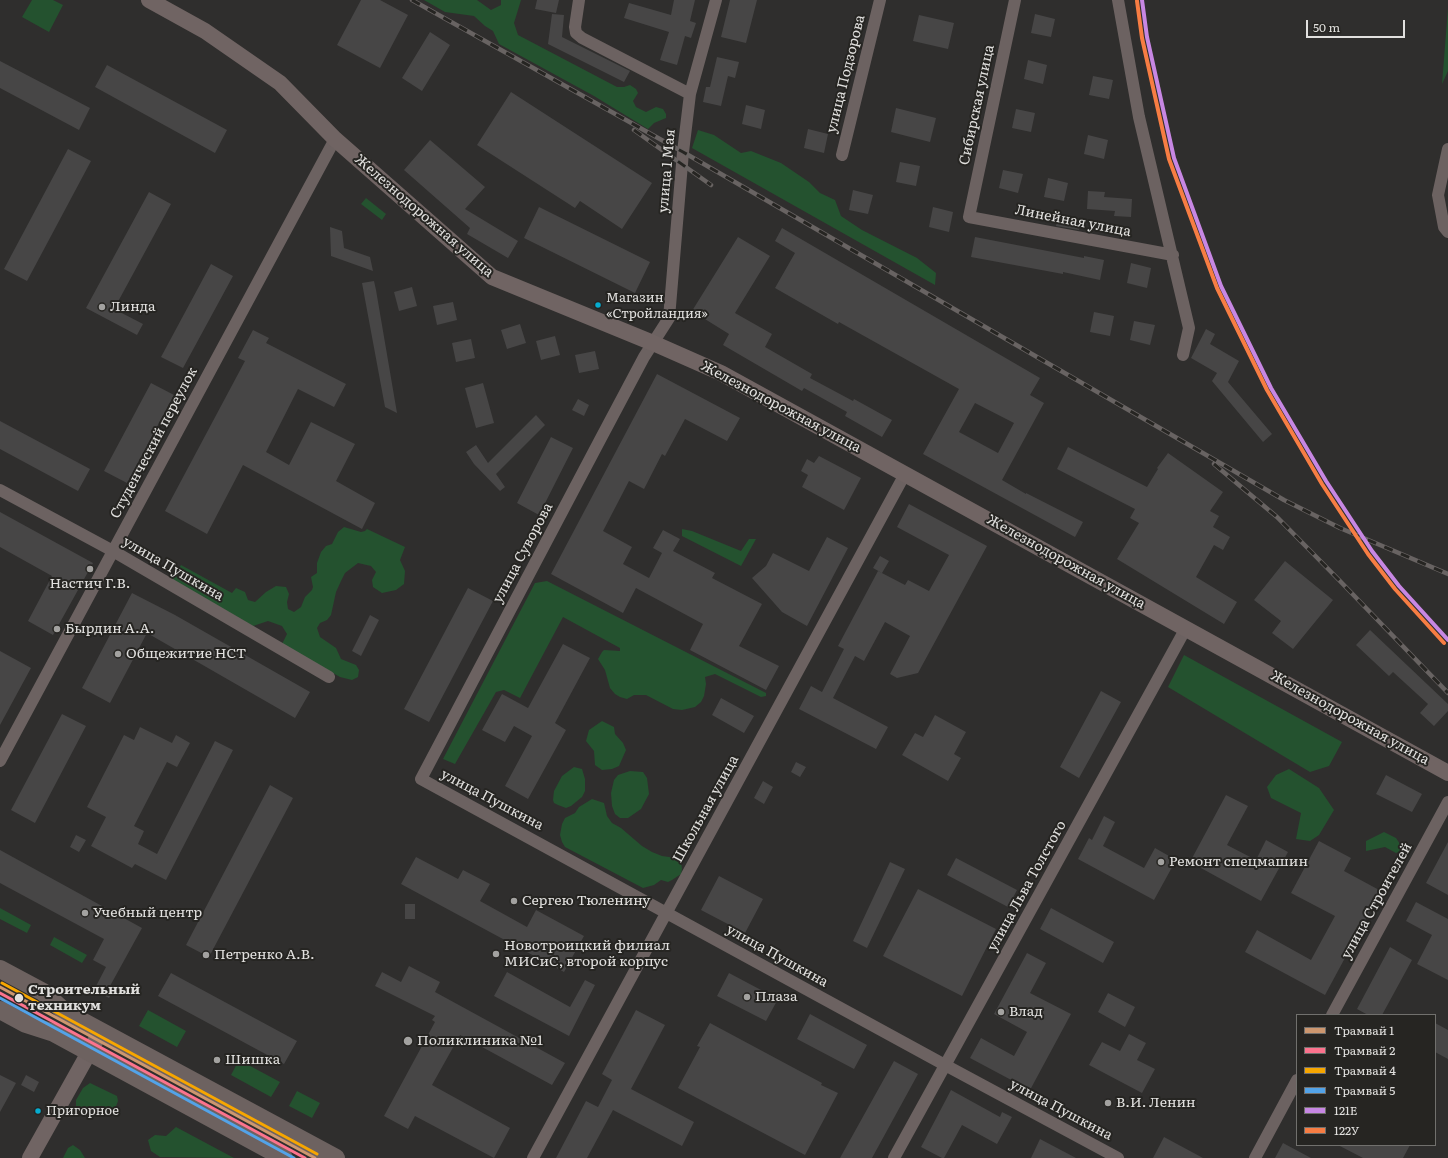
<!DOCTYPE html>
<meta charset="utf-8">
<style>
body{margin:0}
#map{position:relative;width:1448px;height:1158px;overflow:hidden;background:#2f2e2d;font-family:Literata,serif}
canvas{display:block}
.legend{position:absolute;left:1296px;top:1014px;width:140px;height:132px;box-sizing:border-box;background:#262522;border:1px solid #71706d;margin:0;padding:5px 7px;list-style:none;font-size:12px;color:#e1e0de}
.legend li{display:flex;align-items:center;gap:8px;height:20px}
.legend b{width:20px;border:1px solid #71706d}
.scale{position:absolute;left:1306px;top:20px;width:99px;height:18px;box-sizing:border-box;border:2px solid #e1e0de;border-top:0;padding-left:5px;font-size:12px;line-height:14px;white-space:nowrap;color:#e1e0de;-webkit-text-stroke:3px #262522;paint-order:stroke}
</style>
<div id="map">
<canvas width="1448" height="1158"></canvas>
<ul class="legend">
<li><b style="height:5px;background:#cd976f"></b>Трамвай 1</li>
<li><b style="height:5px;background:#fc738d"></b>Трамвай 2</li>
<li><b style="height:5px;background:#f7a600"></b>Трамвай 4</li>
<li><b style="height:5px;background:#53a3e8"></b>Трамвай 5</li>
<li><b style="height:5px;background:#c787e3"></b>121Е</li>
<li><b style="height:5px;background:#f77d43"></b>122У</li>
</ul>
<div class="scale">50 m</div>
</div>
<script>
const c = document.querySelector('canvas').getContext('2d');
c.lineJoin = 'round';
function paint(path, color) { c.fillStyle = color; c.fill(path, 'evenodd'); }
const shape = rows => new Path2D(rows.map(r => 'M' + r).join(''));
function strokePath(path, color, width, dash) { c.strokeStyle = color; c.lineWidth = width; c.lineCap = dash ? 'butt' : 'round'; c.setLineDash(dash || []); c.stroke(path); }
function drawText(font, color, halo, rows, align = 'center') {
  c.font = font + ' Literata,serif'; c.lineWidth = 4; c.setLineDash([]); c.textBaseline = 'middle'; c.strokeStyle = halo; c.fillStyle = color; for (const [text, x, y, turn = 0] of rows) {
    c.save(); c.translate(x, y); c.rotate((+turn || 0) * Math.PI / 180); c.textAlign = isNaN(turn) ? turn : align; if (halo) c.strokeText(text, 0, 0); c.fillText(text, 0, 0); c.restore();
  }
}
const green = shape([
 [32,0,53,0,63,5,49,32,22,17],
 [424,0,477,0,491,10,501,5,501,0,521,0,514,23,518,35,617,87,624,87,630,85,636,89,638,93,633,101,636,107,646,112,656,107,663,109,666,114,666,118,654,123,648,129,594,96,499,44,493,31,485,26,474,16,445,12],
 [1448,8,1448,71,1442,84],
 [698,130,714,135,741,153,751,151,781,163,809,182,820,193,835,200,841,216,862,230,917,258,936,273,935,285,692,148],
 [366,198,386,214,382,220,361,204],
 [344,527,361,532,365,531,367,529,405,547,400,560,405,571,404,584,396,590,382,593,373,587,372,580,376,572,371,566,358,563,345,573,341,581,336,592,331,615,327,620,320,623,317,628,320,637,336,648,341,659,356,665,359,670,358,677,352,680,340,677,282,644,287,634,282,626,268,621,253,626,172,580,181,565,232,593,236,588,245,592,248,600,255,602,266,592,276,586,286,587,289,594,287,602,288,609,294,612,301,607,305,597,312,590,313,587,311,577,317,573,317,563,321,552,326,546,332,544,338,532],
 [682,529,692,531,741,551,749,539,756,539,741,566,682,536],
 [547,581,766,693,766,696,761,697,715,674,705,677,706,684,704,696,701,702,695,707,682,710,673,709,646,695,634,695,627,699,620,697,615,694,610,688,605,670,598,659,602,652,604,650,620,651,620,648,563,617,520,698,504,690,496,692,455,764,443,759,535,583],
 [1184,655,1342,742,1329,766,1310,772,1168,687],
 [602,721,614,727,615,734,623,743,626,750,619,766,612,769,602,770,595,765,594,751,586,741,589,730],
 [574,767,582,769,585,779,585,791,582,797,571,806,566,808,558,805,554,803,553,800,554,791,562,776],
 [1289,769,1319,788,1334,810,1319,835,1310,841,1296,839,1301,813,1271,798,1267,787,1276,775],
 [630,771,643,772,647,778,649,794,641,809,628,818,620,818,615,814,612,806,611,793,614,780,618,775],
 [592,799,604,803,607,816,612,823,621,828,642,846,652,852,662,856,676,858,681,862,682,869,681,874,672,880,668,882,661,880,654,885,643,888,565,847,562,842,560,835,562,824,565,818,575,813,579,807],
 [1384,832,1396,838,1404,850,1396,853,1385,847,1366,851,1366,841],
 [0,908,31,925,27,933,0,919],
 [54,937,87,955,82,963,50,945],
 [148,1010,186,1031,177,1047,139,1026],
 [239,1060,280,1082,271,1097,231,1075],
 [90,1083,117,1096,118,1101,115,1109,92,1113,76,1107,76,1100,83,1088],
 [297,1091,320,1103,312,1118,289,1106],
 [176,1127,234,1158,160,1157,151,1151,148,1140,155,1135,166,1136],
 [73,1145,80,1150,85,1158,63,1158,68,1148]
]);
const building = shape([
 [361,0,380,0,408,15,380,68,337,45],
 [537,0,559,0,556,13,535,9],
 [674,0,695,0,690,21,696,23,691,38,685,36,677,65,660,60,669,32,624,18,629,3,671,15],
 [730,0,757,0,746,43,721,37],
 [552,14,564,15,562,37,630,71,624,82,548,44],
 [1035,14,1055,19,1051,37,1031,33],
 [919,15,954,23,948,49,913,41],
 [430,32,450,45,422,91,402,78],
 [717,57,739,62,735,78,728,76,721,106,703,102,706,87,710,87],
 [1028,60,1047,65,1043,84,1024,79],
 [0,61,90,108,79,130,0,88],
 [107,65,227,130,215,153,95,87],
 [1093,76,1113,80,1109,99,1089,95],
 [511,92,652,183,622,229,580,201,575,208,477,145],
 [746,105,765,110,761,129,742,124],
 [896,108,936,118,930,142,891,132],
 [1016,109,1035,113,1031,132,1012,128],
 [808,129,828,134,824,153,804,148],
 [1088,135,1108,140,1104,159,1084,154],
 [430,140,485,187,465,209,518,241,508,258,467,234,470,228,404,170],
 [68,149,91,161,27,281,4,269],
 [900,162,920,166,916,186,896,182],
 [1003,170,1023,174,1018,193,999,188],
 [1048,178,1068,183,1064,201,1044,197],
 [853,190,873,195,868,214,849,210],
 [1088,191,1105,192,1104,197,1132,199,1131,217,1114,216,1115,211,1087,209],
 [149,192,171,204,114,309,143,324,137,335,86,308],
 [539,207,650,262,635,293,524,238],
 [933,207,953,212,949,232,929,227],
 [1058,217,1080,222,1079,230,1056,226],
 [330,227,342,231,344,248,370,257,373,271,331,256],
 [782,228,1040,378,1030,395,1044,403,1002,480,1026,494,1026,493,1083,522,1075,537,923,454,959,389,839,322,838,324,775,288,795,253,775,241],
 [975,403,1014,423,998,453,959,432],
 [738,237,770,256,735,313,772,334,765,347,812,374,810,378,853,401,854,399,892,420,882,437,845,416,847,412,804,388,802,391,723,345,729,334,692,311],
 [975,237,1084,258,1084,256,1104,260,1100,280,1063,272,1063,274,971,257],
 [1131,263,1151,268,1147,288,1127,283],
 [211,264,233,276,183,368,161,357],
 [374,281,376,290,397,413,385,407,362,283],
 [412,287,417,306,399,311,394,292],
 [453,302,457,320,437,325,433,306],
 [1094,312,1114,316,1110,336,1090,332],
 [1134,321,1155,325,1150,345,1130,340],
 [520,324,526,343,507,349,501,330],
 [1206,329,1215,334,1210,344,1239,361,1228,382,1272,434,1263,442,1212,381,1217,373,1191,358],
 [253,330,269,338,266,343,346,384,334,407,298,389,266,452,289,465,311,422,355,444,336,481,375,503,362,529,243,465,207,534,165,511,245,361,238,358],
 [555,336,560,355,541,360,536,341],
 [471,339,475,358,456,362,452,343],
 [595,351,599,369,579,373,575,355],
 [657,374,740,418,727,441,685,419,665,456,662,454,644,489,629,481,603,531,632,547,623,564,649,578,662,553,653,548,663,530,680,539,673,551,715,573,712,578,762,604,739,646,779,666,766,690,690,650,703,624,636,588,623,613,551,574],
 [151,383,174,395,127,483,104,471],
 [483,383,494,423,476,428,465,388],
 [578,399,589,405,584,416,572,410],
 [536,415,545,425,496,474,505,487,500,491,474,464,466,452,476,445,488,463],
 [0,421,90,469,78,491,0,449],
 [551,437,573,448,539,515,517,503],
 [1068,447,1147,487,1158,469,1157,468,1168,453,1223,492,1210,511,1219,516,1213,527,1230,537,1223,550,1214,545,1196,577,1237,602,1224,624,1117,559,1139,523,1130,518,1135,509,1057,469],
 [819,456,861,478,844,510,802,487,808,475,801,471,807,459,814,463],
 [909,504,987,546,918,673,897,678,890,674,910,636,885,622,864,661,855,656,833,698,888,727,876,749,799,709,811,686,822,692,844,649,838,646,878,571,905,585,908,580,929,591,949,555,897,527],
 [0,512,93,563,53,635,28,621,52,576,0,547],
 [827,537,848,548,807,626,782,612,752,578,766,566,773,553,809,571],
 [880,556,889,561,882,573,873,568],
 [1285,561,1333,600,1293,649,1272,633,1281,621,1254,600],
 [468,588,493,601,429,722,404,709],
 [132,593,175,615,310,692,295,718,147,633,110,703,82,688],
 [370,615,379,620,361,656,352,651],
 [1370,630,1448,704,1448,711,1434,726,1420,713,1428,704,1393,672,1389,676,1356,645],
 [563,644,590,658,555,723,566,730,528,799,505,786,532,736,514,726,505,742,482,730,502,694,528,708],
 [0,651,31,668,0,725],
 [1101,691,1121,702,1079,778,1060,767],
 [721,698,754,716,744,733,712,715],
 [62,714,86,726,35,823,11,810],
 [935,715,966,732,954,754,961,758,948,781,902,755,915,733,923,737],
 [140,727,172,743,176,735,190,743,177,767,167,762,134,826,144,831,138,844,157,854,215,741,233,750,166,880,135,864,132,868,91,846,106,817,87,807,124,735,134,740],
 [796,762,806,767,800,777,791,772],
 [1386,775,1422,794,1412,812,1376,794],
 [763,781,773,787,764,804,754,798],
 [270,785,293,798,209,957,186,945],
 [1226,795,1248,806,1227,845,1256,860,1266,840,1288,852,1261,901,1190,862],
 [1104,816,1115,822,1103,846,1144,868,1155,848,1176,860,1154,900,1078,859,1089,838,1092,840],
 [76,835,86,840,79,852,70,847],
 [1319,841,1351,858,1344,871,1381,891,1325,995,1245,952,1257,930,1311,960,1335,916,1291,893],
 [1448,842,1448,895,1426,883],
 [0,850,142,928,110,986,114,989,109,998,94,990,106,967,93,960,104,939,0,883],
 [416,857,458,879,463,870,490,884,480,901,527,927,536,910,584,936,564,972,401,884],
 [956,858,1017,890,1008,907,947,875],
 [890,862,905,869,867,948,853,941],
 [719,876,763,899,745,933,701,910],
 [918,889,996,929,962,996,883,956],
 [1416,902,1448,919,1448,980,1417,964,1432,935,1406,921],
 [405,904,415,904,415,919,405,919],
 [1051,908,1114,942,1103,963,1040,929],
 [1390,947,1412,960,1382,1015,1368,1015,1357,1009],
 [1027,953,1046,963,1030,993,1071,1014,1030,1090,970,1058,981,1038,1014,1056,1027,1032,994,1014],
 [409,966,440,982,435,992,565,1063,552,1085,460,1035,432,1085,510,1128,494,1158,415,1116,408,1129,384,1116,435,1022,432,1020,435,1016,375,986,382,972,401,982],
 [507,972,570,1007,585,980,595,985,569,1036,494,996],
 [171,973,297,1041,284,1064,158,996],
 [729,973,778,999,766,1021,717,996],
 [1108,993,1135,1007,1125,1027,1098,1012],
 [636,1010,665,1025,631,1089,694,1122,682,1146,613,1110,587,1158,556,1158,586,1101,598,1107,612,1080,602,1074],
 [810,1014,867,1045,854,1069,797,1039],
 [710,1023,822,1083,821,1085,838,1093,805,1155,678,1088,700,1047,697,1046],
 [1435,1023,1448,1030,1448,1059,1435,1052],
 [1129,1034,1146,1043,1137,1060,1155,1069,1142,1093,1089,1065,1102,1042,1120,1051],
 [894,1061,918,1074,872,1158,840,1158],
 [0,1075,16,1083,0,1112],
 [26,1075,39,1082,34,1092,21,1085],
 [951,1090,1000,1117,1002,1112,1012,1117,997,1144,962,1125,944,1158,942,1158,921,1147],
 [1164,1137,1203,1158,1153,1158],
 [1040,1139,1076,1158,1031,1158],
 [1283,1143,1311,1158,1275,1158],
 [1338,1145,1410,1145,1403,1158,1363,1158]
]);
const street = shape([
 [579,0,575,27,576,33,582,38,690,94],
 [716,0,690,94,683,152,669,318,644,357,601,438,421,779,945,1065,1118,1158],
 [1015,0,969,217,1173,255],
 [1118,0,1139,117,1189,328,1183,355],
 [1448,149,1438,195,1444,227,1448,232],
 [842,155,880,0],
 [0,490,113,551,329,677],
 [0,761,335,139],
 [1332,1015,1448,802],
 [533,1158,905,474],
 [894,1158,1186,628],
 [1255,1158,1297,1080]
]);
const secondary = shape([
 [149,0,205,31,280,83,335,139,492,277,653,343,721,373,1448,773],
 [30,1158,101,1031]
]);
const primary = shape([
 [0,969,43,992,65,1012,336,1158],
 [0,1010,26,1024,54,1033,284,1158]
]);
const rail = shape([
 [412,0,683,152,1284,500,1340,528,1448,574],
 [634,130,711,185],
 [1214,464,1277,517,1339,580,1448,693]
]);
const rail1 = shape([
 [1142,0,1147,37,1174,158,1221,286,1271,388,1326,481,1372,551,1399,586,1448,640]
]);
const rail2 = shape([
 [1137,1,1142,38,1169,159,1217,288,1267,390,1322,484,1368,554,1395,589,1444,643]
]);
const tram1 = shape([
 [0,987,315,1158]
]);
const tram2 = shape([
 [0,993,305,1158]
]);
const tram3 = shape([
 [2,983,317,1154]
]);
const tram4 = shape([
 [0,998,294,1158]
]);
const markers = [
 [598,305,3.5,"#06acd0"],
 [102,307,4,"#a3a2a0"],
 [90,569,4,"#a3a2a0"],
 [57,629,4,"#a3a2a0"],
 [118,654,4,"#a3a2a0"],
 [1161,862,4,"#a3a2a0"],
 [514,901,4,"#a3a2a0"],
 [85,913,4,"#a3a2a0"],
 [496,954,4,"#a3a2a0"],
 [206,955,4,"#a3a2a0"],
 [747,997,4,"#a3a2a0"],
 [19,998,5,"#e1e0de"],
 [1001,1012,4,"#a3a2a0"],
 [408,1041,5,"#a3a2a0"],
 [217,1060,4,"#a3a2a0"],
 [1108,1103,4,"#a3a2a0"],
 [38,1111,3.5,"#06acd0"]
];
const busNames = [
 ["Магазин",606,298],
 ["«Стройландия»",606,314],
 ["Пригорное",46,1111]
];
const streetNames = [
 ["улица Подзорова",846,74,-76],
 ["Сибирская улица",977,105,-78],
 ["улица 1 Мая",667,171,-85],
 ["Железнодорожная улица",424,216,41],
 ["Линейная улица",1073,221,11],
 ["Железнодорожная улица",781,407,28],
 ["Студенческий переулок",154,443,-62],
 ["улица Суворова",523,553,-62],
 ["Железнодорожная улица",1066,562,29],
 ["улица Пушкина",173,569,30],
 ["Железнодорожная улица",1350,718,29],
 ["улица Пушкина",492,800,28],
 ["Школьная улица",706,809,-61],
 ["улица Льва Толстого",1027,886,-61],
 ["улица Строителей",1377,901,-61],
 ["улица Пушкина",777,956,29],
 ["улица Пушкина",1061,1110,28]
];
const poiNames = [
 ["Линда",110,307],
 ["Настич Г.В.",90,584,"center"],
 ["Бырдин А.А.",65,629],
 ["Общежитие НСТ",126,654],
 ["Ремонт спецмашин",1169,862],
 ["Сергею Тюленину",522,901],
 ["Учебный центр",93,913],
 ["Новотроицкий филиал",504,946],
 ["МИСиС, второй корпус",504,962],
 ["Петренко А.В.",214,955],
 ["Плаза",755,997],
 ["Влад",1009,1012],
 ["Поликлиника №1",417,1041],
 ["Шишка",225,1060],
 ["В.И. Ленин",1116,1103]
];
const stopNames = [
 ["Строительный",28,990],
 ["техникум",28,1006]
];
paint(green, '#24522f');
paint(building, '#474646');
strokePath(street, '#6c6261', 12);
strokePath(secondary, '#706463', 16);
strokePath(primary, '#6d6260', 18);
strokePath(rail, '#686362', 4.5);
strokePath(rail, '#262522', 3, [9]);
strokePath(rail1, '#c787e3', 4);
strokePath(rail2, '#f77d43', 4);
strokePath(tram1, '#cd976f', 3);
strokePath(tram2, '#fc738d', 3);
strokePath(tram3, '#f7a600', 3);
strokePath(tram4, '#53a3e8', 3);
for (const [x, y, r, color] of markers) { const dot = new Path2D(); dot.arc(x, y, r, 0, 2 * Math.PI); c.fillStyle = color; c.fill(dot); strokePath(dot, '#262522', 1.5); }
drawText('13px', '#e1e0de', '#262522', busNames, 'left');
drawText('14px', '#e1e0de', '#262522', streetNames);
drawText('14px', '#e1e0de', '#262522', poiNames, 'left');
drawText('bold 14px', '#e1e0de', '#262522', stopNames, 'left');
</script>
